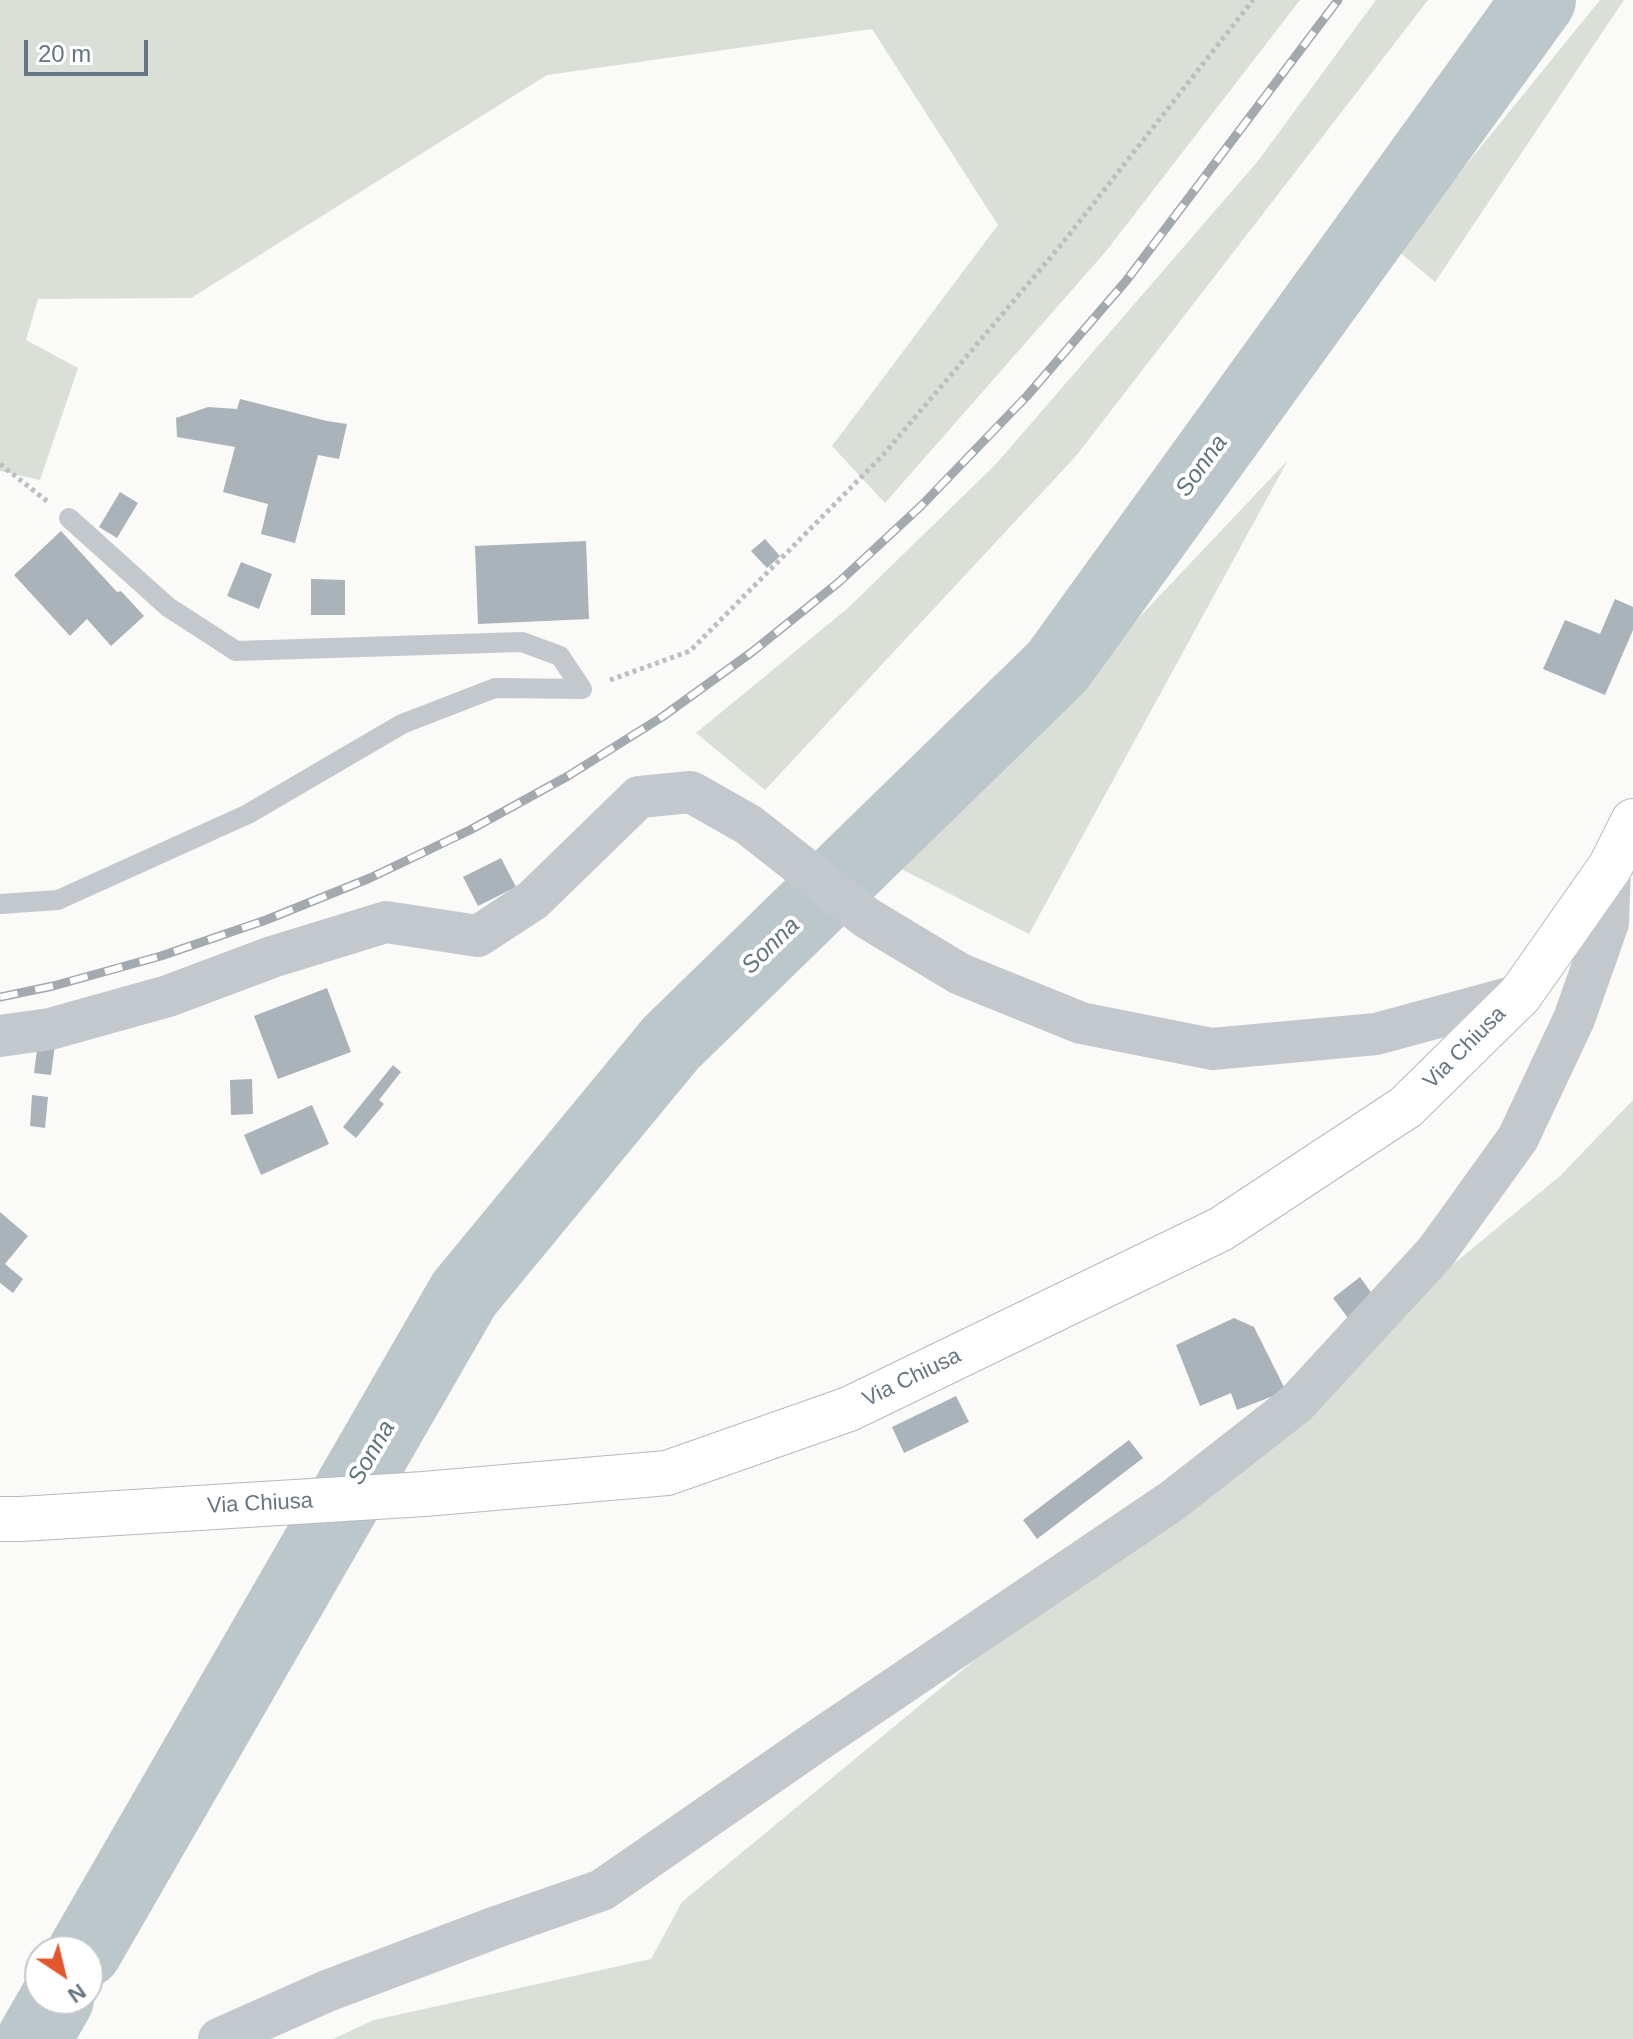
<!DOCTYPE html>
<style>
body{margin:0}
#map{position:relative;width:1633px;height:2039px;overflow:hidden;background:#fafaf8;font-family:Helvetica,sans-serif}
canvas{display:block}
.north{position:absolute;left:24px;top:1935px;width:80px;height:80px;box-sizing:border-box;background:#fff;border:2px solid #c1c8cd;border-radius:50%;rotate:145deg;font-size:22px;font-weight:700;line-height:32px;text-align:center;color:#657683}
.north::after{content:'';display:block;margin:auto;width:28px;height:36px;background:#e4572e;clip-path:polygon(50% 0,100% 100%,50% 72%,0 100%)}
.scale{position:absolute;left:24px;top:40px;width:124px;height:36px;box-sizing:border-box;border:4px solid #657683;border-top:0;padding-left:10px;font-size:24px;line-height:28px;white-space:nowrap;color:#657683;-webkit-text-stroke:6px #fff;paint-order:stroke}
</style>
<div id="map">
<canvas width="1633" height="2039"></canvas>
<div class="north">N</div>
<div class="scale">20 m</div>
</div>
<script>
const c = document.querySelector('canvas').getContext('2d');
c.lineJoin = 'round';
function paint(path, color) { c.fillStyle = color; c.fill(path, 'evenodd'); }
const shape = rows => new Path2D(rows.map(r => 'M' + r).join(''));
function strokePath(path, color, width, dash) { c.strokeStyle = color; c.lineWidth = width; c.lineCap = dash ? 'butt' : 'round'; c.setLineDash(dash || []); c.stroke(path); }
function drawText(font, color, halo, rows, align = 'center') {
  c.font = font + ' Helvetica,sans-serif'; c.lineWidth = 8; c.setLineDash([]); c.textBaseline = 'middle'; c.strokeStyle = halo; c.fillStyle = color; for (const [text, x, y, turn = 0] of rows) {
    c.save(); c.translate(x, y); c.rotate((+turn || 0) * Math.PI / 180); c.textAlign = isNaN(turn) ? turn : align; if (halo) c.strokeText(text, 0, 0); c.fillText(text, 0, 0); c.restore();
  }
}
const green = shape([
 [0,0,1300,0,1107,250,885,503,832,446,998,225,872,29,547,75,191,298,38,299,26,340,78,368,40,480,0,471],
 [1376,0,1428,0,1076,456,765,790,696,733,848,608,996,464,1258,161],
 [1600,0,1624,0,1435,282,1397,250],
 [1288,460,1029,934,901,869],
 [1633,1100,1633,2039,333,2039,374,2020,651,1959,682,1902,1560,1176]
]);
const river = shape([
 [85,1951,464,1294,671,1043,1057,667,1539,0],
 [34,2039,57,1999]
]);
const building = shape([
 [240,399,327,421,347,424,339,459,318,455,295,543,261,534,268,504,223,492,235,447,177,437,176,418,208,407,237,409],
 [120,492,138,503,117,538,99,527],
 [61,531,117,592,121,591,144,616,111,646,87,619,70,636,14,575],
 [765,539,780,556,767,568,751,551],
 [586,541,589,619,478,624,475,546],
 [241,562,272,574,259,609,227,596],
 [311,579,345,580,345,615,311,615],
 [1615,599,1633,607,1633,630,1605,695,1543,669,1565,620,1600,634],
 [501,858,516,887,478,906,463,877],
 [327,988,351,1052,278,1079,254,1016],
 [38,1042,55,1044,51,1075,34,1073],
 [393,1065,401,1072,379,1100,384,1104,356,1138,343,1127],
 [252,1079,253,1114,231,1115,230,1080],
 [32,1095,48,1097,45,1128,30,1126],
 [312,1105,329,1144,261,1175,244,1135],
 [0,1212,28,1236,5,1264,23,1279,13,1293,0,1283],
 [1360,1277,1378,1302,1351,1322,1333,1298],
 [1234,1318,1254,1327,1286,1391,1237,1410,1231,1393,1200,1406,1176,1345],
 [956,1396,969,1422,904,1453,892,1427],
 [1129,1440,1143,1458,1037,1539,1023,1520]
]);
const path = shape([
 [0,464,47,501],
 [610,680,690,651,883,455,1061,245,1253,0]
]);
const lane = shape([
 [69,518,168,607,236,651,522,642,560,656,582,689],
 [0,904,58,900,248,814,402,724,495,688,582,689]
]);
const street = shape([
 [0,1036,50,1029,168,996,272,957,386,922,478,936,533,900,639,797,691,792,749,825,867,918,960,974,1081,1023,1212,1049,1376,1034,1520,995],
 [219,2039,327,1991,499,1926,602,1890,817,1741,1172,1501,1296,1404,1436,1252,1518,1138,1574,1019,1608,923,1610,867,1621,856]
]);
const primary = shape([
 [0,1519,21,1519,424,1494,667,1473,849,1409,1221,1229,1406,1107,1520,995,1610,867,1633,821]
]);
const rail = shape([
 [0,997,53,986,161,956,266,920,370,878,470,830,568,776,662,717,752,652,839,582,921,506,1027,396,1126,281,1338,0]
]);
const streetNames = [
 ["Via Chiusa",1465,1048,-45],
 ["Via Chiusa",912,1378,-26],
 ["Via Chiusa",260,1504,-3]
];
const waterNames = [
 ["Sonna",1202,466,-54],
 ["Sonna",771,946,-44],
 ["Sonna",372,1453,-60]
];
paint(green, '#dadfd7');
strokePath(river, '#bbc7cb', 74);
paint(building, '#aab3b9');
strokePath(primary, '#b5babe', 46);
strokePath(path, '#bbbfc2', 5, [4, 4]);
strokePath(lane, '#c3c8cc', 20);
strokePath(street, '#c3c8cc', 42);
strokePath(primary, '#fff', 44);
strokePath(rail, '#a2aab0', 9);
strokePath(rail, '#fff', 6, [18]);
drawText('22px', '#657683', '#fff', streetNames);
drawText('italic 24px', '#60757c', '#fff', waterNames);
</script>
